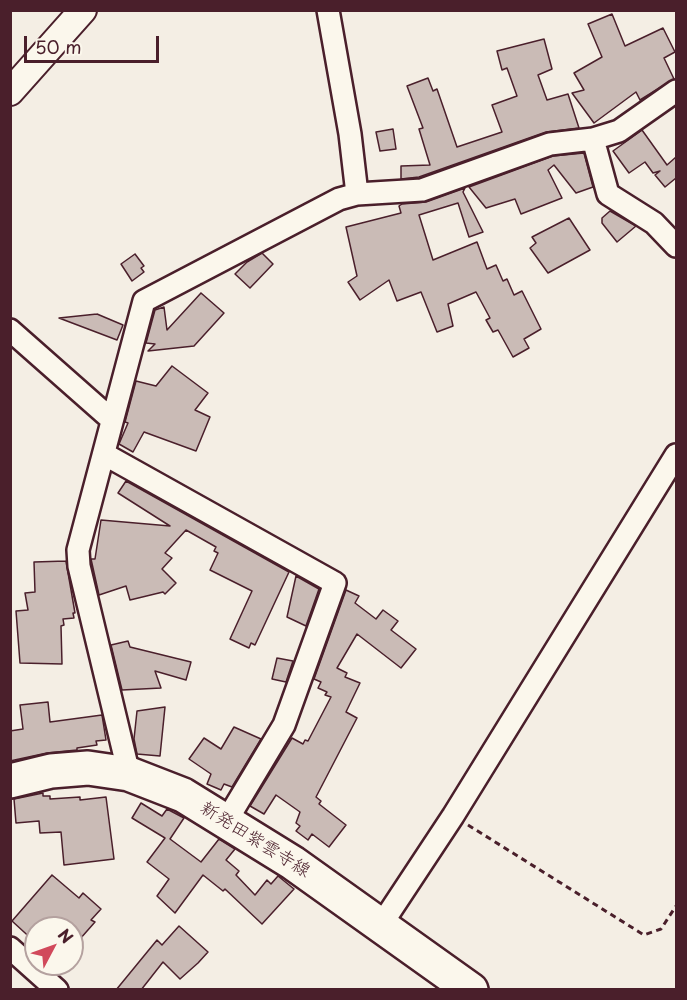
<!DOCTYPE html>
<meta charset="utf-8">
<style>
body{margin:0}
#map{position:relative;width:687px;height:1000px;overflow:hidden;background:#f4eee4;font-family:"Playpen Sans",sans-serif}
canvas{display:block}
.frame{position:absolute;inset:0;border:12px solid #4a1f2b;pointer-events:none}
.north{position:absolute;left:24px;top:916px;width:60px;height:60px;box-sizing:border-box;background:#fbf7ec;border:2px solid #b4a19f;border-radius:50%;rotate:49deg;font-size:16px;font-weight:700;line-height:24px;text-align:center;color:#4a1f2b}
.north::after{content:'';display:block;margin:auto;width:21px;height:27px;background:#d1495b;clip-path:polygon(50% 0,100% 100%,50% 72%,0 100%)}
.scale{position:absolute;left:24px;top:36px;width:135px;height:27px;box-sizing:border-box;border:3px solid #4a1f2b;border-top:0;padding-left:8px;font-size:18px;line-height:21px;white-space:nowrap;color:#4a1f2b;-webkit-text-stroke:4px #fbf7ec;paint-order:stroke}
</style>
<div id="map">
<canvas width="687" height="1000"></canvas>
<div class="frame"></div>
<div class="north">N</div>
<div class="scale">50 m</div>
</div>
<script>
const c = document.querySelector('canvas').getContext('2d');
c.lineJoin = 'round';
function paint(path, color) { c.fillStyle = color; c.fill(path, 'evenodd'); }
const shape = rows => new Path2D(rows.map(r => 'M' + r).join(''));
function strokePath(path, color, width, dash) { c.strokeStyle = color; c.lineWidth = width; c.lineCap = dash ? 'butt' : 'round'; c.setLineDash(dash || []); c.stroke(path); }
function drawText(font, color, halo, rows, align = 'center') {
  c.font = font + ' "Playpen Sans","Klee One",sans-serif'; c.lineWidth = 6; c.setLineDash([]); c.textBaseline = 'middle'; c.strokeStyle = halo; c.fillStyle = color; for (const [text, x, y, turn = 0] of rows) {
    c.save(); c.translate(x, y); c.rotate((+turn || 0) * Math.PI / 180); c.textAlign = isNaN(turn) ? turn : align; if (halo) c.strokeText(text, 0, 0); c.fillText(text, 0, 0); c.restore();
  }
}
const building = shape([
 [612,14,625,46,663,28,675,52,664,58,674,79,640,100,636,92,594,123,572,93,584,90,574,73,602,57,588,24,612,14],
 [544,39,552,69,538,75,547,100,568,94,579,128,546,132,419,177,401,179,401,166,430,165,419,129,423,128,407,86,428,78,433,91,437,89,457,147,502,132,492,105,517,96,507,68,502,70,497,51,544,39],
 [393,129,396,149,380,151,376,132,393,129],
 [642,130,667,165,676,157,676,178,665,187,655,175,660,171,653,173,645,162,629,173,613,151,642,130],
 [584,153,593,187,576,193,554,165,548,170,562,198,521,214,515,199,486,208,469,187,553,156,584,153],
 [465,188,463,192,483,232,469,237,458,203,419,215,433,260,477,242,487,269,496,265,503,281,507,279,514,295,522,291,541,329,524,339,529,348,513,357,498,330,493,332,486,320,490,318,476,292,448,304,453,326,437,332,421,292,397,301,389,280,360,300,348,282,357,276,346,227,401,213,399,206,402,204,426,202,465,188],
 [610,211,636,226,617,242,602,223,602,218,610,211],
 [569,218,590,250,548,273,530,248,536,243,532,237,569,218],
 [262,253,273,264,250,288,235,274,247,262,262,253],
 [135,254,144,266,141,268,144,272,132,281,121,264,135,254],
 [201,293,224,313,194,346,148,351,155,344,146,343,155,310,164,307,167,330,201,293],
 [97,314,123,325,117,340,59,318,97,314],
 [172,366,208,393,195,410,210,417,196,451,144,432,133,452,119,444,128,423,125,422,136,381,156,386,172,366],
 [126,481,289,572,255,645,251,643,249,648,230,639,252,591,210,570,218,553,214,551,216,547,186,530,165,553,172,558,162,569,176,583,165,594,163,592,130,600,126,586,99,595,91,559,95,559,101,520,170,526,118,493,126,481],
 [66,561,75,613,73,613,74,618,63,619,64,625,61,626,62,664,20,663,16,611,28,610,25,593,35,592,34,562,66,561],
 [296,576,319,589,306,626,287,617,296,576],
 [346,590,359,596,355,603,376,619,383,610,398,621,391,630,416,649,401,668,357,634,337,668,347,673,345,677,360,683,346,712,357,718,316,797,321,801,319,804,346,825,329,847,312,834,308,840,296,831,300,826,296,823,300,812,276,795,264,814,250,806,292,738,303,744,305,740,308,741,331,697,325,695,327,692,318,688,321,682,314,679,346,590],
 [128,641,130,647,191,662,186,680,155,671,161,688,122,690,111,645,128,641],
 [277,658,293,661,286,682,272,679,277,658],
 [48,702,50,722,102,715,106,740,96,741,97,745,77,748,77,750,47,753,10,761,10,731,23,729,20,705,48,702],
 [165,707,160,756,137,754,134,739,137,711,165,707],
 [234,727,261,739,232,787,224,784,221,790,207,784,211,774,189,759,204,738,221,749,234,727],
 [43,793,43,796,50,796,50,799,80,797,80,800,106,797,114,859,64,865,61,832,40,833,39,821,16,823,14,799,43,793],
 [141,803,162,816,167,809,184,818,170,839,201,862,219,839,235,849,226,860,239,871,236,875,255,895,267,880,271,884,278,876,294,889,262,924,225,889,223,891,203,875,175,913,157,896,169,879,147,862,165,838,132,818,141,803],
 [52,875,79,898,83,893,101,909,91,920,95,922,72,948,72,928,36,928,36,943,12,921,52,875],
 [179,926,208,952,198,963,180,979,163,962,141,990,116,990,157,940,162,945,179,926]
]);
const path = shape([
 [468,825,644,935,661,929,676,906]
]);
const minor = shape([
 [328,10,350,134,357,194],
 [593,139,608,194,654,223,676,246],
 [10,330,112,420],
 [104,454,335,583,284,725,227,820],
 [129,774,79,566,78,550,144,301,339,199,357,194,422,190,550,144,593,139,619,131,676,91],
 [381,925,453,816,676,455],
 [10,948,57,990]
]);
const tertiary = shape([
 [10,92,83,10]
]);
const primary = shape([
 [10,781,51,771,88,768,129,774,183,795,293,863,471,990]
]);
const streetNames = [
 ["新発田紫雲寺線",255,840,32]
];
paint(building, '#cabbb6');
strokePath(building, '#4a1f2b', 1.5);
strokePath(minor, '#4a1f2b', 26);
strokePath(tertiary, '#4a1f2b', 30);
strokePath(primary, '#4a1f2b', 38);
strokePath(path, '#4a1f2b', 3, [6, 4.5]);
strokePath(minor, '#fbf7ec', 21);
strokePath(tertiary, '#fbf7ec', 26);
strokePath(primary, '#fbf7ec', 33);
drawText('18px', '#4a1f2b', '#fbf7ec', streetNames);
</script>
